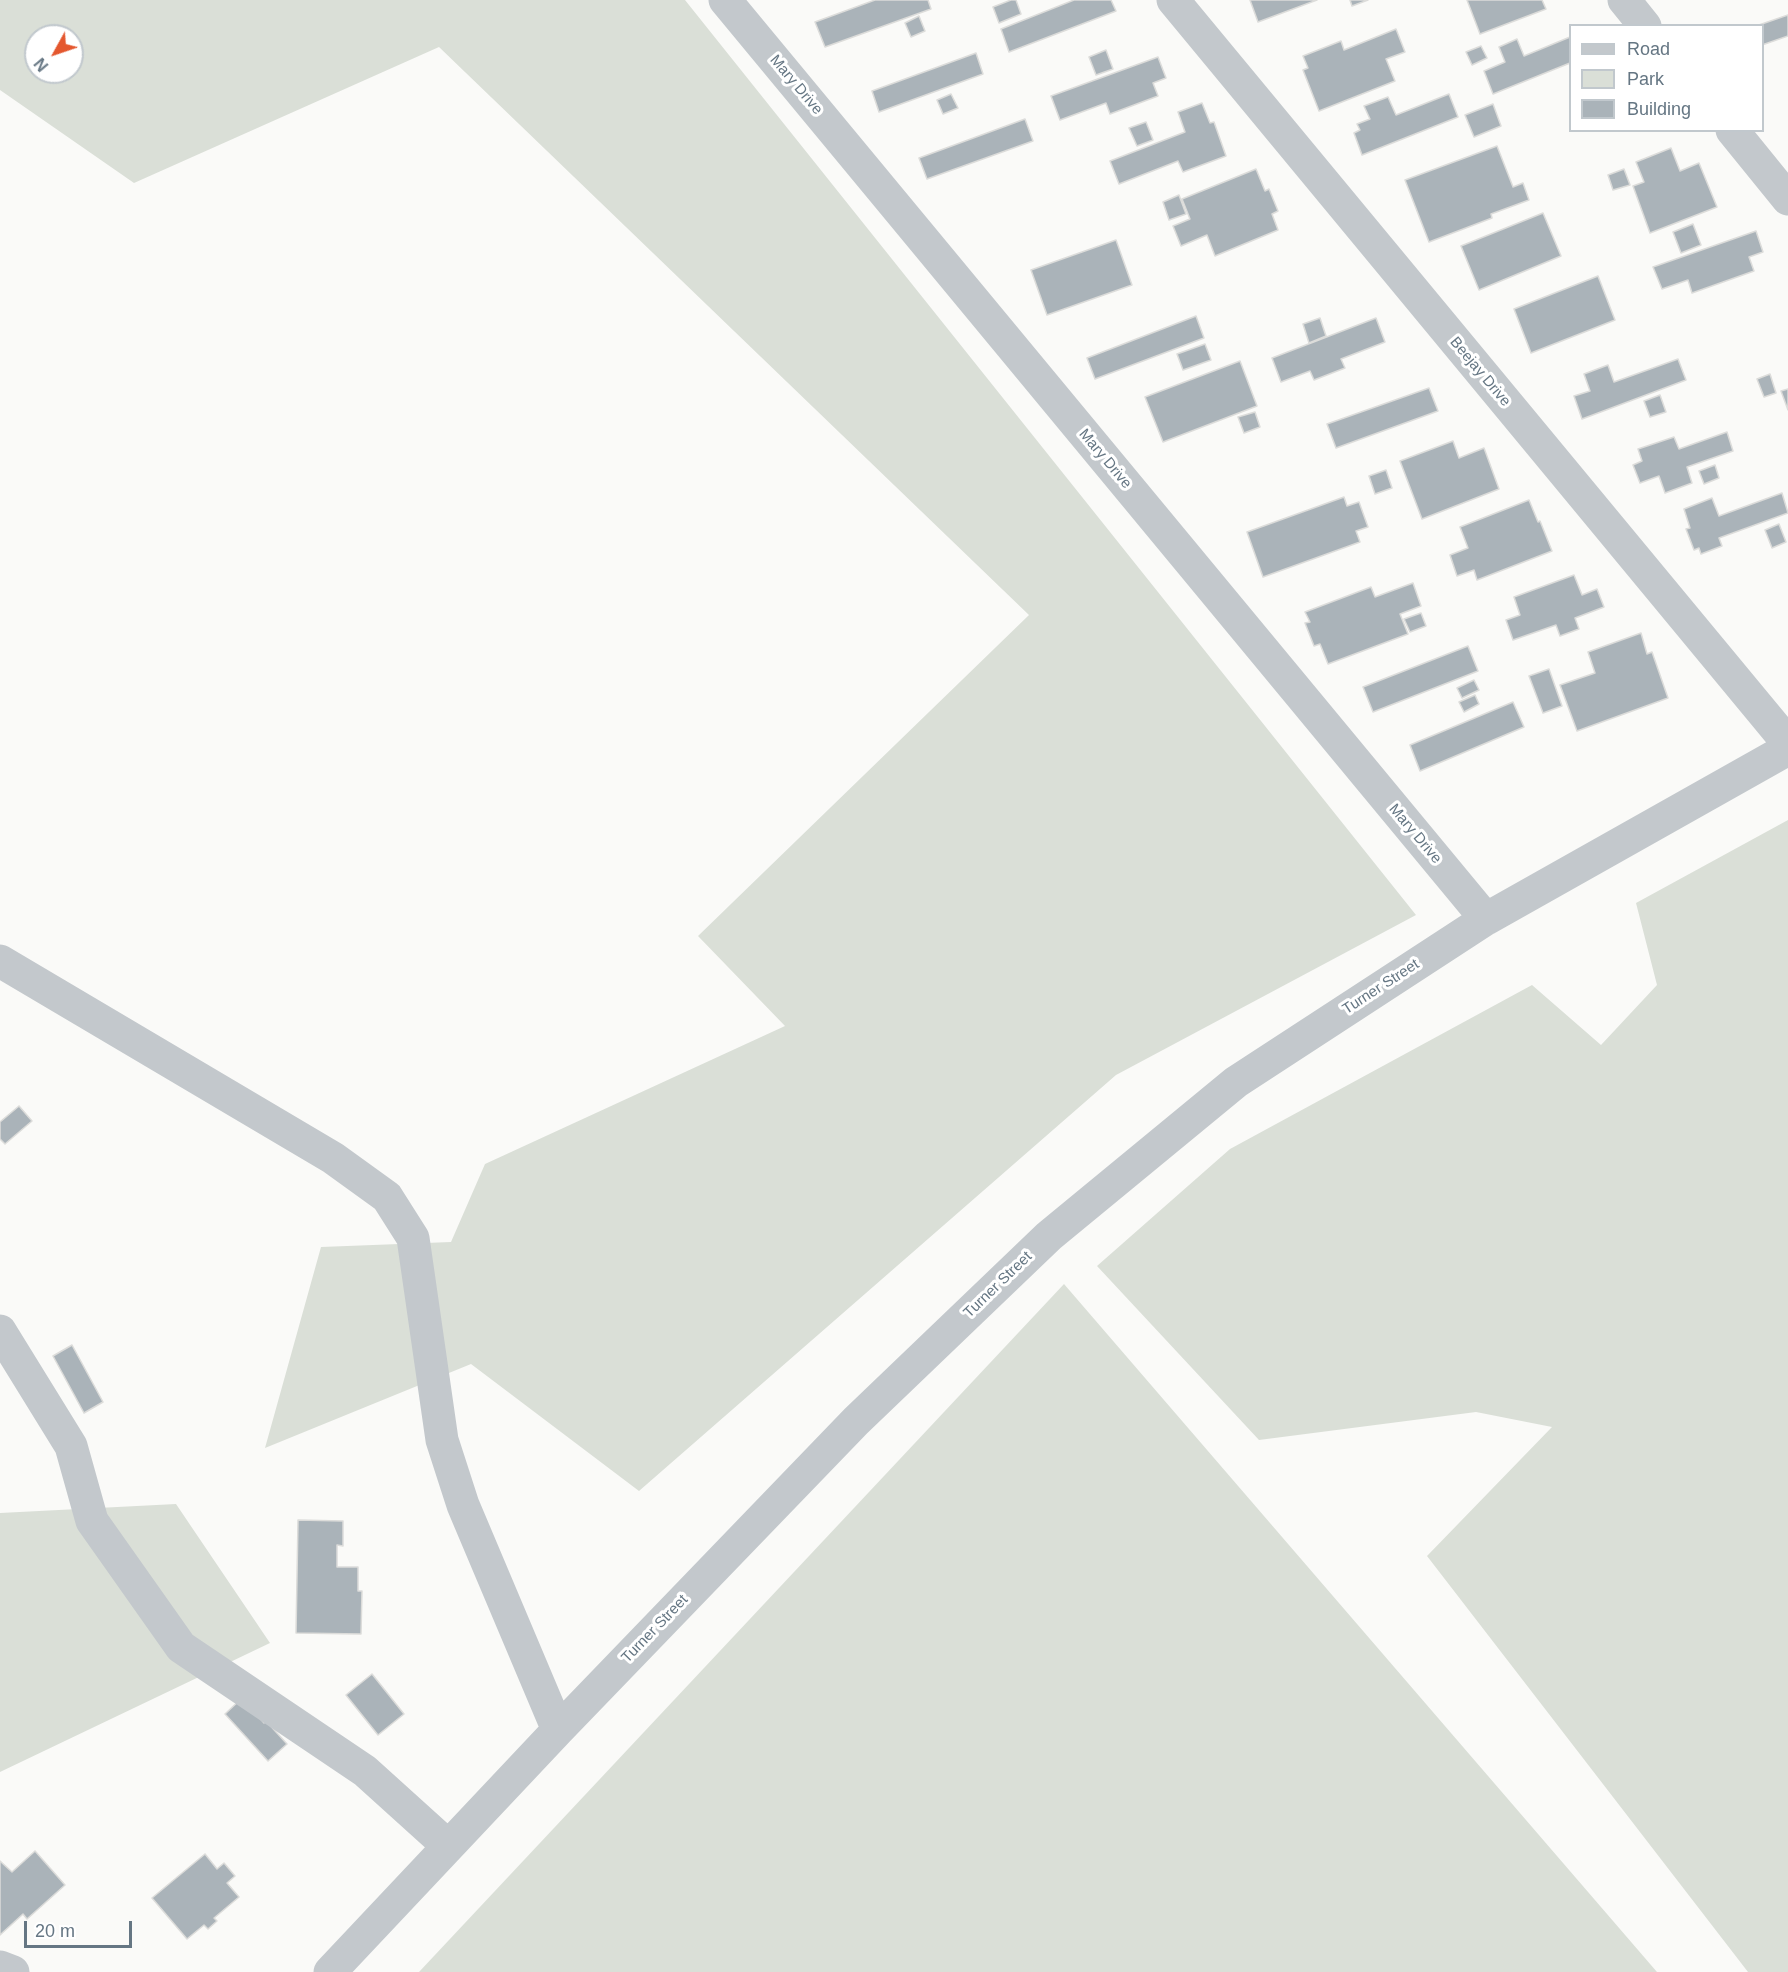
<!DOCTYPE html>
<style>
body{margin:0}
#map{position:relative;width:1788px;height:1972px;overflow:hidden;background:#fafaf8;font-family:Helvetica,sans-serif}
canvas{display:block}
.legend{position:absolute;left:1569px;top:24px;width:195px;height:108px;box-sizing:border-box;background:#fff;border:2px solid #c1c8cd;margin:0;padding:8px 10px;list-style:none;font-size:18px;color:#657683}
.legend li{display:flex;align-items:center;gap:12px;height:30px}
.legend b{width:30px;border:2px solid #c1c8cd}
.north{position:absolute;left:24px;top:24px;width:60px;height:60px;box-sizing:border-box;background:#fff;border:2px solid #c1c8cd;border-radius:50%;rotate:230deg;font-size:16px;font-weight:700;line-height:24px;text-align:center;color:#657683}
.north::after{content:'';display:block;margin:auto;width:21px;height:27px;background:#e4572e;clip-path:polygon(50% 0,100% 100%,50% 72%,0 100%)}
.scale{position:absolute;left:24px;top:1921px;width:108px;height:27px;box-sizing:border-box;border:3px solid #657683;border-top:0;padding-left:8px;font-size:18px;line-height:21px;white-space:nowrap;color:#657683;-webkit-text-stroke:4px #fff;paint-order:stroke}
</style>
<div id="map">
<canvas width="1788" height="1972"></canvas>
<ul class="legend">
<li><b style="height:8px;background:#c3c8cc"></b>Road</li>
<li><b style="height:16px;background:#dadfd7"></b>Park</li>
<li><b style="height:16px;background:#aab3b9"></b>Building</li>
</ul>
<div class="north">N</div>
<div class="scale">20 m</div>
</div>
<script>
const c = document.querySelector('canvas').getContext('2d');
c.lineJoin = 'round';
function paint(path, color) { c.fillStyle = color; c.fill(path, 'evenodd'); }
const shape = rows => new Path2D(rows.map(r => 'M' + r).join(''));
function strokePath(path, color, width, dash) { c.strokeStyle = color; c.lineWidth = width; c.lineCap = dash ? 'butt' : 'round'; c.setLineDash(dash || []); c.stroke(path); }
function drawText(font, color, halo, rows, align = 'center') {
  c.font = font + ' Helvetica,sans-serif'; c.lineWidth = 6; c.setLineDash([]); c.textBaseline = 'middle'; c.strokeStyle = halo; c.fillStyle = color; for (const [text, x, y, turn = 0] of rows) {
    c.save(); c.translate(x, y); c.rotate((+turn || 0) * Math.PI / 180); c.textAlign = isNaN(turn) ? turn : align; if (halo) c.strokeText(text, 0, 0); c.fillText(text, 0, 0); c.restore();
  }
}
const green = shape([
 [0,0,685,0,1416,915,1116,1075,639,1491,471,1364,265,1448,321,1247,451,1242,485,1164,785,1026,698,936,1029,615,439,47,134,183,0,90],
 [36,36,72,36,72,72,36,72],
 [1788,820,1788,1972,1748,1972,1427,1556,1552,1427,1476,1412,1259,1440,1097,1266,1230,1149,1532,985,1601,1045,1657,985,1636,903],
 [1064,1284,1657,1972,419,1972],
 [176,1504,270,1643,0,1772,0,1513]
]);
const building = shape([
 [875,0,928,0,931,9,825,47,815,22,875,0],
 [1011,0,1016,0,1021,14,999,23,993,7,1011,0],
 [1074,0,1111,0,1116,11,1009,52,1001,29,1074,0],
 [1250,0,1317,0,1258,22,1250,0],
 [1350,0,1368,0,1352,6,1350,0],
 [1467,0,1542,0,1546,9,1480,34,1467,0],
 [1788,15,1788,36,1762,45,1762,26,1756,26,1788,15],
 [919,16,925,31,911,37,905,23,919,16],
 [1396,29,1405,52,1386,59,1395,81,1319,111,1303,70,1308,68,1303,56,1341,41,1344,50,1396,29],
 [1570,37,1570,63,1493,94,1484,71,1505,62,1499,47,1517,39,1524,56,1570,37],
 [1481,46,1487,58,1472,65,1466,52,1481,46],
 [1106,50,1113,69,1096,75,1089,57,1106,50],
 [976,53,983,74,879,112,872,91,976,53],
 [1158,57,1166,78,1153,83,1158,96,1110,114,1106,103,1060,120,1051,96,1158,57],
 [951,94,958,108,943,114,937,100,951,94],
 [1449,94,1458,117,1362,155,1354,133,1360,130,1357,124,1370,119,1364,106,1388,97,1396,115,1449,94],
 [1202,103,1210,123,1214,122,1226,156,1183,172,1178,161,1119,184,1110,161,1185,132,1178,112,1202,103],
 [1493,104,1501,126,1474,137,1465,115,1493,104],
 [1025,119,1033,141,927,179,919,158,1025,119],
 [1146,122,1153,140,1137,146,1129,128,1146,122],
 [1497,146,1513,187,1523,183,1529,200,1491,214,1492,218,1429,242,1405,180,1497,146],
 [1671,148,1680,171,1699,163,1717,207,1650,233,1633,186,1644,182,1636,162,1671,148],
 [1256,169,1265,191,1269,189,1278,211,1272,214,1278,230,1215,256,1207,235,1181,246,1173,226,1190,219,1182,199,1256,169],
 [1624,169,1630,185,1613,190,1608,175,1624,169],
 [1179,195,1186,214,1169,220,1163,202,1179,195],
 [1543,213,1561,256,1479,290,1461,246,1543,213],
 [1693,224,1701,245,1681,253,1673,232,1693,224],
 [1756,231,1763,252,1749,257,1754,271,1692,293,1688,280,1662,289,1653,267,1756,231],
 [1116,240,1132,285,1047,315,1031,270,1116,240],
 [1598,276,1615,320,1531,353,1514,309,1598,276],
 [1196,316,1204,338,1095,379,1087,358,1196,316],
 [1320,318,1326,336,1309,343,1303,324,1320,318],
 [1376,318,1385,342,1341,359,1345,368,1314,380,1310,371,1281,382,1272,358,1376,318],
 [1205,344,1211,360,1183,370,1177,354,1205,344],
 [1678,359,1686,380,1582,419,1574,396,1590,391,1584,374,1608,365,1614,382,1678,359],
 [1240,361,1257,406,1163,442,1145,397,1240,361],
 [1770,374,1776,393,1764,397,1757,379,1770,374],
 [1429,388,1438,411,1336,448,1327,424,1429,388],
 [1788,389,1788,410,1781,391,1788,389],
 [1660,395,1666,412,1650,417,1644,401,1660,395],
 [1255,412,1260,427,1244,433,1238,417,1255,412],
 [1727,432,1733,451,1687,467,1692,483,1665,493,1659,476,1640,483,1633,465,1642,461,1638,449,1674,437,1679,449,1727,432],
 [1453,441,1459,458,1484,448,1499,489,1422,519,1400,461,1453,441],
 [1715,465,1719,478,1704,484,1699,471,1715,465],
 [1386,470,1392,488,1375,494,1369,476,1386,470],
 [1782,493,1788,513,1719,538,1722,546,1701,554,1699,548,1694,550,1686,529,1690,528,1684,509,1712,498,1719,516,1782,493],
 [1344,497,1347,506,1359,502,1368,527,1356,531,1360,542,1263,577,1247,532,1344,497],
 [1529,500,1538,522,1540,521,1552,551,1477,580,1474,570,1457,576,1450,555,1468,548,1460,527,1529,500],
 [1779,524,1786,542,1772,548,1765,530,1779,524],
 [1574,575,1582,595,1597,589,1604,607,1575,618,1579,629,1560,636,1556,625,1513,640,1506,620,1520,615,1514,597,1574,575],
 [1413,583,1421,606,1400,614,1408,634,1328,664,1320,644,1314,646,1305,623,1310,622,1305,612,1371,587,1375,597,1413,583],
 [1421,613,1426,626,1410,632,1404,619,1421,613],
 [1641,633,1647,654,1652,652,1668,698,1577,731,1560,685,1595,673,1588,652,1641,633],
 [1468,646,1478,671,1373,712,1363,687,1468,646],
 [1549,669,1562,706,1543,713,1529,676,1549,669],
 [1474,680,1479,690,1462,698,1457,688,1474,680],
 [1475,695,1479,704,1464,712,1459,702,1475,695],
 [1513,702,1524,727,1420,771,1410,745,1513,702],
 [19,1106,32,1121,5,1144,0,1139,0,1122,19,1106],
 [72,1345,103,1402,84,1413,53,1356,72,1345],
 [298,1520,343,1521,343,1546,337,1545,337,1567,358,1567,358,1591,362,1591,361,1634,296,1633,298,1520],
 [372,1674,404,1714,378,1735,346,1695,372,1674],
 [242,1698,264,1723,266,1721,287,1744,268,1761,225,1714,242,1698],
 [35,1851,65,1885,27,1919,23,1914,0,1935,0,1861,12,1872,35,1851],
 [205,1854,217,1869,224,1863,235,1876,227,1883,239,1897,214,1918,217,1921,208,1929,204,1925,187,1939,152,1898,205,1854]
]);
const minor = shape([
 [725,0,1486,919],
 [1173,0,1788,743],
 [1624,0,1645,26],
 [1732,130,1788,199],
 [0,961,333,1158,387,1197,413,1238,442,1440,463,1505,558,1730],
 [0,1331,71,1446,92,1521,181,1647,365,1771,448,1846],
 [0,1967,13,1972],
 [330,1972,558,1730,856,1421,1049,1236,1236,1082,1486,919,1788,749]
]);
const streetNames = [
 ["Mary Drive",796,85,50],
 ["Beejay Drive",1480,372,50],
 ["Mary Drive",1105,459,50],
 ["Mary Drive",1415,834,50],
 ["Turner Street",1381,987,-33],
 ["Turner Street",998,1285,-44],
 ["Turner Street",655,1629,-46]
];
paint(green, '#dadfd7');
paint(building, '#aab3b9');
strokePath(building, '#dcdcda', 1.5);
strokePath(minor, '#c3c8cc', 33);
drawText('15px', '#657683', '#fff', streetNames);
</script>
